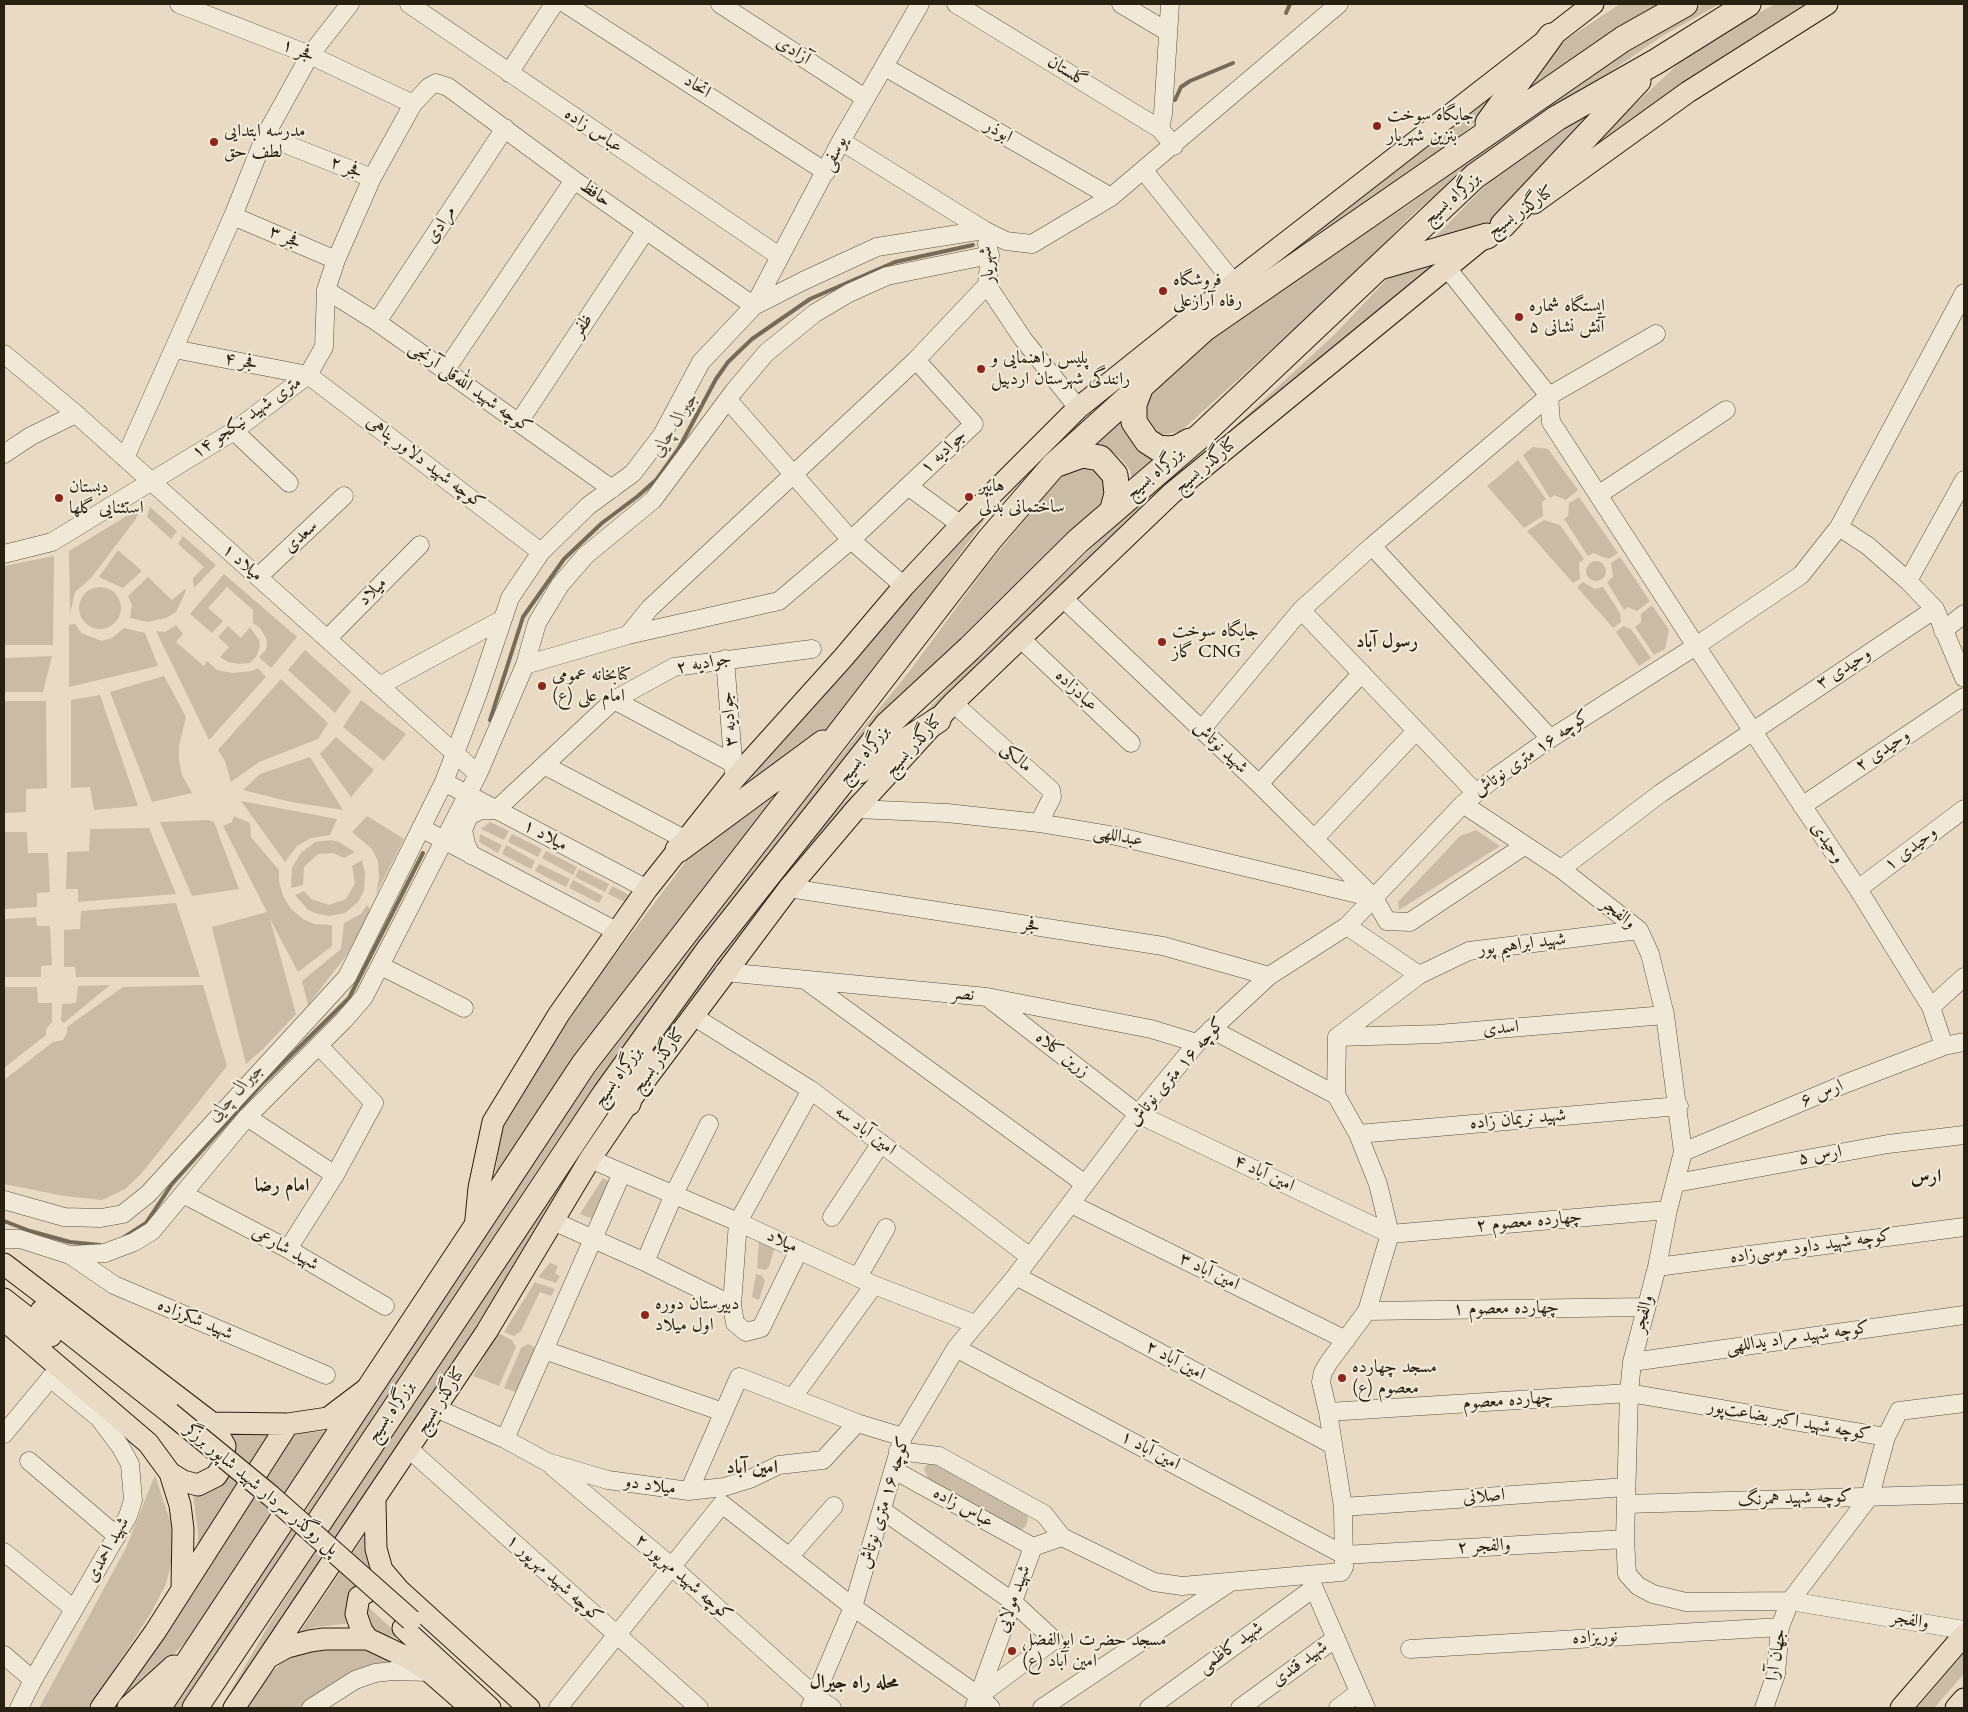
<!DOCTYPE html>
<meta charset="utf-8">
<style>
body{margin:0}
#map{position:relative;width:1968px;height:1712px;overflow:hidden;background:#e9dbc3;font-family:Cardo,serif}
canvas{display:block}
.frame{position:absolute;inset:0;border:5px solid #2a2012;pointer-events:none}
</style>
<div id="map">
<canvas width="1968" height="1712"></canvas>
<div class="frame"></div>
</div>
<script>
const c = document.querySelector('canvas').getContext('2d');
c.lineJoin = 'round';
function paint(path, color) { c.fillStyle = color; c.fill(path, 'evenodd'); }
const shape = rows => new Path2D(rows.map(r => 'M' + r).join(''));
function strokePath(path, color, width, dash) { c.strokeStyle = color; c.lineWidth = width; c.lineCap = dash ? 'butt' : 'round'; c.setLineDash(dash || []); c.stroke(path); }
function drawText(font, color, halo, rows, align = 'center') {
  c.font = font + ' Cardo,Amiri,serif'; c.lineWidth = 4.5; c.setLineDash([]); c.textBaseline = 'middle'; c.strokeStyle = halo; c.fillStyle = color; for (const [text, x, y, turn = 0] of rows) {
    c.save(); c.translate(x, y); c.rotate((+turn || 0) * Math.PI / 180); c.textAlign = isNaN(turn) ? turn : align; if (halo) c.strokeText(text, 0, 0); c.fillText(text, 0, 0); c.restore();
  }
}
const green = shape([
 [1620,4,1662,4,1514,102,1546,53],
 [1703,4,1720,4,1664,35,1463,172,1412,215,1350,278,1181,431,1162,435,1152,430,1145,420,1144,396,1200,347,1282,288,1408,205,1587,77],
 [1775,4,1814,4,1580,156,1694,49],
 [1501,89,1469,128,1402,182,1155,357],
 [1619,92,1484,228,1428,244,1489,182],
 [1459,251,1199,459,1334,335,1387,279],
 [1123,418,1165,455,1133,483,1130,470,1122,460,1114,453,1094,444],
 [1533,447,1548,449,1578,490,1566,500,1554,495,1550,498,1523,455],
 [1518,460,1546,499,1542,502,1543,516,1524,528,1487,486],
 [1182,467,1186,473,933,716,900,739,976,658,1118,523],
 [1080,468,1095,471,1105,485,1104,500,709,932,663,991,562,1133,271,1571,183,1708,175,1708,244,1599,309,1506,356,1430,589,1081,677,962,789,819,909,672,987,566,1053,486,1067,472],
 [1011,483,915,616,824,734,729,804,846,667],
 [1579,497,1618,553,1609,559,1593,553,1588,556,1564,519,1568,516,1569,503],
 [150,507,177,531,171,539,147,517],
 [140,508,136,519,91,578,75,592,70,614,69,551],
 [1544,520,1560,525,1584,559,1579,563,1580,579,1573,583,1527,531],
 [183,536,216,565,194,588,193,578,204,567,178,544],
 [118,550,142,571,123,588,99,577],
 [54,556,53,645,4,645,4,566],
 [1620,557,1650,601,1637,611,1628,607,1624,610,1607,582,1613,577,1611,563],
 '1586 571a10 10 0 1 1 20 0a10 10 0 1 1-20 0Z',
 [224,574,297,637,271,668,259,657,266,650,267,640,260,628,253,623,253,610,227,587,208,608,223,621,212,633,190,614],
 [148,577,172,600,186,588,185,593,176,612,166,618,147,622,130,618,132,605,128,596],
 [1583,582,1595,589,1603,587,1620,613,1621,622,1613,628,1577,587],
 '79 608a21 21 0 1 1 42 0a21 21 0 1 1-42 0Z',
 [1652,605,1669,630,1665,649,1654,655,1635,627,1641,622,1641,614],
 [75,624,81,633,102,641,112,638,124,628,145,633,158,666,69,687,69,625],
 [176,625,183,634,176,642,204,666,207,661,217,670,232,673,251,671,258,668,266,677,209,740,156,631,165,632],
 [228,626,241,638,250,627,259,640,260,647,256,657,250,663,239,664,228,662,220,657,229,647,218,637],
 [1623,626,1631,629,1651,658,1639,666,1616,632],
 [305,650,351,691,335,713,288,670],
 [52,656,43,692,4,692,4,658],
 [164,676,186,717,179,746,179,760,182,775,192,793,152,802,110,692],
 [281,679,328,723,318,739,259,762,231,782,225,761,218,750],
 [100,695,138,806,94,810,90,787,71,788,71,700],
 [361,700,406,734,384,761,343,727],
 [4,701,46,701,47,788,26,789,26,812,4,813],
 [336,737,374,770,351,797,320,754],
 [310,757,343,810,291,802,243,790,260,774],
 [886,770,643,1077,658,1038,826,822,850,796],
 [790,785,493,1190,503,1118,596,980,690,856],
 [241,801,337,819,330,835,311,838,297,846,285,862],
 [234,816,250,823,251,837,279,870,279,881,283,896,291,909,303,919,314,924,332,925,332,946,298,972,270,919,296,1014,264,1048,246,1064,212,927,267,912,223,826,232,822],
 [367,816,404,839,376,894,379,878,378,861,372,849,352,832],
 [208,820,214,822,239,889,192,896,160,822],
 [490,822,509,831,504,840,481,829],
 [149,828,176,894,78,902,78,889,66,889,67,852,89,851,90,829],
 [1476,830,1500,846,1399,910,1398,902,1460,836],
 [4,832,27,832,28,853,48,853,50,892,37,893,37,907,4,909],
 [480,834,502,845,498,853,479,842],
 [512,834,542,849,538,857,508,842],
 [331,840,339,842,355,852,344,858,333,853,318,854,304,867,303,885,291,888,292,867,301,853,315,842],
 [506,845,535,861,531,869,502,854],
 [546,851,577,867,573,875,542,858],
 [362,860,365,873,364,891,358,902,345,913,329,916,318,914,308,910,295,895,304,891,311,899,329,905,346,899,355,883,352,866],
 [539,864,570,879,566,887,535,871],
 [579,869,609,884,605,892,575,877],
 [573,880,603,896,599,903,569,888],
 [612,886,629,895,629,904,608,894],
 [176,903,200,977,76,977,75,967,64,967,64,930,80,929,81,911],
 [367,905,371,910,346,956,308,1005,302,981,341,949,344,923,361,914],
 [36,917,37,926,50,926,52,965,41,966,41,977,4,977,4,919],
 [110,985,64,1023,61,1021,62,1004,76,1003,78,986],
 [203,985,227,1066,141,1174,125,1189,102,1200,64,1196,4,1184,4,1080,53,1042,63,1040,67,1033,67,1027,123,987],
 [4,987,37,987,38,1003,52,1003,52,1022,46,1029,46,1035,4,1068],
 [623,1086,614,1116,263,1650,221,1708,268,1626,380,1449],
 [603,1178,612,1183,595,1220,580,1214],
 [759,1241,774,1249,769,1267,765,1270,757,1268],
 [550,1263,558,1266,555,1274,560,1276,556,1283,538,1277],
 [756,1274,762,1276,765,1281,759,1300,752,1297],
 [535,1282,555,1289,551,1296,540,1292,521,1331,514,1336,504,1332],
 [498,1333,512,1340,516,1347,499,1386,473,1376],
 [528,1344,538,1349,518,1393,504,1388,521,1348],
 [329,1431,188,1640,120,1708,111,1708,291,1434],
 [230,1433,275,1433,197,1550,198,1534,193,1493,200,1492],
 [930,1460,1026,1512,1028,1519,1026,1526,1020,1531,928,1479,924,1469],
 [155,1475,170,1521,174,1552,166,1584,151,1613,89,1708,39,1708,126,1548],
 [367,1532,375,1564,360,1572,355,1585,353,1596,353,1623,316,1627,300,1632],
 [366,1605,402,1638,379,1635,368,1627],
 [365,1647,402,1659,306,1708,247,1708,268,1676,282,1663,303,1652],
 [1964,1653,1963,1675,1934,1708,1917,1708]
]);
const stream = shape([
 [1286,13,1290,4],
 [1175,100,1181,87,1190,81,1233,63],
 [490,720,523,617,564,559,602,523,638,496,657,479,679,448,716,379,728,362,752,339,810,299,895,262,973,245],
 [4,1221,30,1231,70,1242,100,1245],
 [123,1238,146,1223,172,1184,261,1085,349,998,423,853]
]);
const minor = shape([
 [179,4,310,55,413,104],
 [409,4,779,256],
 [566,4,826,172],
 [720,4,865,98],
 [956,4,1160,129,1174,146],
 [1121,4,1168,32],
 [885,67,1111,197],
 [509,73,554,4],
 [1160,129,1163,114,1170,4],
 [265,136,372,178],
 [841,141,984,230,1006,241,1032,244,1111,197,1339,4],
 [1144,171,1234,283],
 [233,216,336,260],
 [987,244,990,255,987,285,1023,339,1078,408],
 [1447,268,1549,396,1551,422,1696,646,1858,889,1931,1007,1944,1046],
 [326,290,377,322,612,489],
 [1964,293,1839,527,1868,546,1908,581,1935,609,1964,678],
 [377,322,505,128],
 [174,349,308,375,541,552],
 [4,354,76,414,478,774],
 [445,371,574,180],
 [728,400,851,540,904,586],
 [519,422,646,230],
 [234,431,289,483],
 [4,454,31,436,76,414],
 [125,458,233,216,265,136,310,55,350,4],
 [908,486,961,525],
 [1598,495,1726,410],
 [1372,546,1550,738],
 [4,554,52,542,234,431,308,375,324,347,326,290,336,260,372,178,413,104,429,87,436,83,448,87,574,180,754,306,841,141,920,4],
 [258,577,344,496],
 [1908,581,1964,480],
 [1064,599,1259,784,1374,898,1387,921,1410,922,1524,846],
 [1301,610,1476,793],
 [1943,631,1964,614],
 [628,635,779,601,851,540,974,424,916,360],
 [327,639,420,545],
 [1021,639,1131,743],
 [725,659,734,773],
 [525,665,628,635,650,608,916,360,987,285],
 [379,686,501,620],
 [614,700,734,764],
 [953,703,1051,790,1052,797,1039,823],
 [1201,730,1301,610,1372,546,1549,396,1656,334],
 [544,765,686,840],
 [444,782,647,889],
 [1259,784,1362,673],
 [1463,804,1561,869,1639,930,1650,954,1665,1015,1683,1152,1668,1210,1657,1267,1632,1362,1629,1393,1625,1539,1627,1574,1638,1586,1653,1594,1686,1602,1790,1601,1964,1630],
 [1802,806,1964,697],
 [856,809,947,813,1039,823,1116,836,1374,898],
 [421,828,616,931],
 [1314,839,1416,731],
 [471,855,466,844,463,830,469,816,481,810,496,810,614,700,674,667,812,649],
 [1561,869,1661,793,1935,609],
 [789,888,1163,946,1269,976],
 [1858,889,1964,809],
 [1347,926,1419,975],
 [381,966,464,1008],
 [724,972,987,997,1151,1029,1197,1043],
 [808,982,1085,1184],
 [987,997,1138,1114,1390,1234,1668,1210],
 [1931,1007,1964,977],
 [693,1016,811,1090,1030,1257],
 [1211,1029,1336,1095],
 [1337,1037,1438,1034,1665,1015],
 [247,1117,335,1175],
 [1358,1134,1679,1106],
 [1683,1152,1847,1083,1944,1046,1964,1042],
 [590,1159,738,1222,874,1285,975,1324],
 [1676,1183,1888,1144,1964,1135],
 [183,1194,288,1249,385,1306],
 [4,1200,64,1217,101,1218,123,1214,148,1194,347,977,444,782,478,693,510,598,541,552,588,506,633,473,662,435,701,362,754,306,803,281,877,247,984,230],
 [1071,1204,1346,1340],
 [832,1217,881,1143],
 [553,1221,645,1262,732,1305],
 [4,1239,20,1239,70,1255,105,1253,134,1242,152,1231,247,1117,344,1020,364,997,478,774,525,665,537,623,560,585,586,555,653,500,734,391,766,353,815,313,849,293,887,276,990,255],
 [288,1249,335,1175,374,1103,319,1046],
 [799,1250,761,1328,746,1332,735,1323,732,1305,738,1222,811,1090],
 [70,1255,114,1285,326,1375],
 [645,1262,674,1194,709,1124],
 [1657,1267,1964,1227],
 [1016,1276,1333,1445],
 [858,1277,886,1228],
 [1367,1311,1646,1307],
 [956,1348,1344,1555,1625,1539],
 [544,1350,723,1412],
 [1632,1362,1964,1315],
 [793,1397,874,1285],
 [436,1408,505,1439,547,1462,608,1480,689,1491,724,1487,750,1479,779,1465,823,1460,857,1423],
 [1328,1412,1629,1393,1886,1437,1899,1411,1964,1403],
 [4,1434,58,1369],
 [505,1439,622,1173],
 [409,1449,699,1708],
 [898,1451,939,1456,1044,1514,1062,1537,1154,1582,1182,1586,1341,1572,1344,1567,1343,1507,1328,1412,1321,1382,1323,1372,1329,1362,1367,1311,1390,1234,1378,1184,1358,1134,1336,1095,1337,1037,1419,975,1469,951,1639,930],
 [29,1461,117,1536],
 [553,1467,672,1567,816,1697,832,1708],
 [894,1470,1033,1547],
 [689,1491,739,1377,857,1423,903,1437],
 [1626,1504,1964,1494],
 [1343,1507,1626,1487],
 [882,1510,1012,1601,1054,1640,979,1696],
 [4,1552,74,1609],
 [789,1557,834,1506],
 [1310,1579,1366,1708],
 [1410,1649,1780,1627],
 [4,1655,33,1680],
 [19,1708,33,1680,128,1516,133,1500,130,1464,120,1446,99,1418,50,1378],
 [311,1708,355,1680,375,1673,393,1671,430,1672],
 [558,1708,722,1504,853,1607,979,1696,991,1708],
 [810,1708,853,1607,903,1437,956,1348,1016,1276,1138,1114,1197,1043,1269,976,1347,926,1463,804,1497,776,1545,742,1696,646,1801,575,1839,527],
 [974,1708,1033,1547,1062,1537],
 [1042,1708,1229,1583],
 [1149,1708,1314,1588],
 [1240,1708,1336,1638],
 [1338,1708,1359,1692],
 [1764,1708,1776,1674,1780,1627,1790,1601,1870,1496,1886,1437]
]);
const major = shape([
 [1534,203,1688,92,1827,4],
 [475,1229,479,1188,493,1122,559,1014,647,889,735,778,843,658,904,586,961,525,1078,408,1248,272,1593,4],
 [4,1264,212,1423,288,1424,328,1418,365,1390],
 [4,1299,51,1336],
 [41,1311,170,1413],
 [4,1320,148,1443,170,1473,180,1505,183,1529,182,1589],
 [170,1473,183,1481,198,1485,216,1476,222,1467,225,1446,212,1423],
 [375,1501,376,1549,382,1570,399,1590,529,1708],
 [403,1628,490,1708],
 [368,1639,362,1631,356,1614,359,1597,373,1588,383,1586,391,1588],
 [269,1657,287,1647,310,1641,324,1639,368,1639,408,1658,430,1672,471,1708],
 [101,1708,155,1632,288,1424],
 [234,1708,487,1331,590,1159,628,1103,789,888,856,809,953,703,1172,493,1482,239],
 [1901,1708,1964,1635],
 [1956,1708,1964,1699]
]);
const highway = shape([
 [1488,123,1551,36],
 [1503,225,1638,81],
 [1383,266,1487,236],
 [1141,386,1134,404,1134,422,1147,441,1158,448,1169,449,1177,448,1190,441],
 [1057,464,1082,455,1100,458,1115,475,1117,494,1112,512],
 [859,771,938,720],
 [678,850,823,743],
 [628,1103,641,1054],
 [130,1708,174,1668],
 [158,1708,584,1064,990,539,1054,465,1204,329,1623,39,1685,4],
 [195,1708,605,1094,708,951,887,725,970,648,1078,541,1200,436,1475,176,1557,118,1657,61,1748,4]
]);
const majorBridge = shape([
 [170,1413,271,1496,411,1620]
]);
const markers = [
 [1377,126,5,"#8f2418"],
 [214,142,5,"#8f2418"],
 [1163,291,5,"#8f2418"],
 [1519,317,5,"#8f2418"],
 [981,369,5,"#8f2418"],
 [969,497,5,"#8f2418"],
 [59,498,5,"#8f2418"],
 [1162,642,5,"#8f2418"],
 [542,686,5,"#8f2418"],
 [645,1315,5,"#8f2418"],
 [1342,1378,5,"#8f2418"],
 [1012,1651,5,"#8f2418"]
];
const streetNames = [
 ["فجر ۱",298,51,22],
 ["آزادی",793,51,33],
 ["گلستان",1067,72,32],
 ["اتحاد",697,87,33],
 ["عباس زاده",593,131,34],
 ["ابوذر",998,132,30],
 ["یوسفی",835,154,-63],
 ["فجر ۲",346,168,21],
 ["حافظ",595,194,35],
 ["بزرگراه بسیج",1452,199,-42],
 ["کنارگذر بسیج",1521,212,-35],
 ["مرادی",441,225,-57],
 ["فجر ۳",285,238,24],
 ["شهریار",988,265,-96],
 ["ظفر",583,326,-56],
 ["فجر ۴",241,362,11],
 ["کوچه شهید الله‌قلی آرنجی",470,388,35],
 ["۱۴ متری شهید نیکجو",247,418,-35],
 ["جوادیه ۱",944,452,-43],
 ["کوچه شهید دلاور پناهی",425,463,37],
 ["کنارگذر بسیج",1206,466,-40],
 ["بزرگراه بسیج",1155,474,-41],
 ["سعدی",301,537,-43],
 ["میلاد ۱",242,563,41],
 ["میلاد",373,592,-45],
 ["جوادیه ۲",704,664,-10],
 ["وحیدی ۳",1844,669,-33],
 ["عبادزاده",1076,691,44],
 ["جوادیه ۳",730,719,-95],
 ["کنارگذر بسیج",914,746,-48],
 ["شهید نوتاش",1220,748,43],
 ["وحیدی ۲",1883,751,-34],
 ["کوچه ۱۶ متری نوتاش",1532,754,-35],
 ["بزرگراه بسیج",864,755,-51],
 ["مالکی",1016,758,42],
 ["میلاد ۱",545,836,28],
 ["عبداللهی",1118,837,11],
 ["وحیدی",1827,843,56],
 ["وحیدی ۱",1911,849,-37],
 ["والفجر",1618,914,39],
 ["فجر",1031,926,9],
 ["شهید ابراهیم پور",1522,945,-7],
 ["نصر",963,995,5],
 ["اسدی",1501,1029,-5],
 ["زرین کلاه",1062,1055,38],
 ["کنارگذر بسیج",659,1061,-53],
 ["کوچه ۱۶ متری نوتاش",1177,1072,-49],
 ["بزرگراه بسیج",618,1077,-54],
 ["ارس ۶",1822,1094,-23],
 ["شهید نریمان زاده",1518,1120,-5],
 ["امین آباد سه",865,1131,37],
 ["ارس ۵",1820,1156,-10],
 ["۴ امین آباد",1264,1174,25],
 ["چهارده معصوم ۲",1529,1222,-5],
 ["میلاد",782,1242,25],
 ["کوچه شهید داود موسی‌زاده",1811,1247,-8],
 ["شهید شارعی",285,1249,29],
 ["۳ امین آباد",1209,1272,26],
 ["چهارده معصوم ۱",1506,1309,-1],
 ["والفجر",1644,1314,-75],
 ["شهید شکرزاده",195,1320,23],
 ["کوچه شهید مراد یداللهی",1798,1338,-8],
 ["۲ امین آباد",1175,1361,28],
 ["کنارگذر بسیج",441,1401,-57],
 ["چهارده معصوم",1508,1401,-4],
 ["بزرگراه بسیج",391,1412,-56],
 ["کوچه شهید اکبر بضاعت‌پور",1789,1421,10],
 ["۱ امین آباد",1150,1451,28],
 ["میلاد دو",650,1486,8],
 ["پل روگذر سردار شهید شاپور برزگر",261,1490,40],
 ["اصلانی",1484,1497,-4],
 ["کوچه شهید همرنگ",1795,1499,-2],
 ["کوچه ۱۶ متری نوتاش",885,1503,-73],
 ["عباس زاده",963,1508,29],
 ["والفجر ۲",1484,1547,-3],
 ["شهید احمدی",108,1550,-61],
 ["کوچه شهید مهرپور ۲",683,1578,41],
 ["کوچه شهید مهرپور ۱",554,1579,42],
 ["شهید مولایی",1014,1599,-70],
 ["والفجر",1910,1621,10],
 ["نوریزاده",1595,1638,-3],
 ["شهید کاظمی",1231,1648,-36],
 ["جهان آرا",1777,1655,-81],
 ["شهید قندی",1300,1664,-36]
];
const poiNames = [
 ["جایگاه سوخت",1387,116],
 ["بنزین شهریار",1387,137],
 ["مدرسه ابتدایی",224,132],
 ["لطف حق",224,153],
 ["فروشگاه",1173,281],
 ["رفاه آرازعلی",1173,302],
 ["ایستگاه شماره",1529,307],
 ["۵ آتش نشانی",1529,328],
 ["پلیس راهنمایی و",991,359],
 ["رانندگی شهرستان اردبیل",991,380],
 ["هایپر",979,487],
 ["ساختمانی بدلی",979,508],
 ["دبستان",69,488],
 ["استثنایی گلها",69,509],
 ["جایگاه سوخت",1172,632],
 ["گاز CNG",1172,653],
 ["کتابخانه عمومی",552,676],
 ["امام علی (ع)",552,697],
 ["دبیرستان دوره",655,1305],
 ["اول میلاد",655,1326],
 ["مسجد چهارده",1352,1368],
 ["معصوم (ع)",1352,1389],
 ["مسجد حضرت ابوالفضل",1022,1641],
 ["(ع) امین آباد",1022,1662]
];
const waterNames = [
 ["جیرال چایی",675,425,-58],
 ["جیرال چایی",236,1093,-47]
];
const neighbourhoodNames = [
 ["رسول آباد",1387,643],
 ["ارس",1926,1178],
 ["امام رضا",282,1187],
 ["امین آباد",752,1469],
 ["محله راه جیرال",854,1684]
];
paint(green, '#c9bba5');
strokePath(stream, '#766a58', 4);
strokePath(minor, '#5a4f3e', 19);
strokePath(major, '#2a2012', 23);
strokePath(highway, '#2a2012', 27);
strokePath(minor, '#f1e8d8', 18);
strokePath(major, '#e9dbc3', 21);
strokePath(highway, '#e9dbc3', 25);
strokePath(majorBridge, '#2a2012', 23, []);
strokePath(majorBridge, '#e9dbc3', 21);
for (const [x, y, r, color] of markers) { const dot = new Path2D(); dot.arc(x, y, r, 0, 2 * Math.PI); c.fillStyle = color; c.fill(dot); strokePath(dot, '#f1e8d8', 2); }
drawText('18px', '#2a2012', '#f1e8d8', streetNames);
drawText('18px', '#2a2012', '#f1e8d8', poiNames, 'left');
drawText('italic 19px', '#564b3b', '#f1e8d8', waterNames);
drawText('bold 19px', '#2a2012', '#f1e8d8', neighbourhoodNames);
</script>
